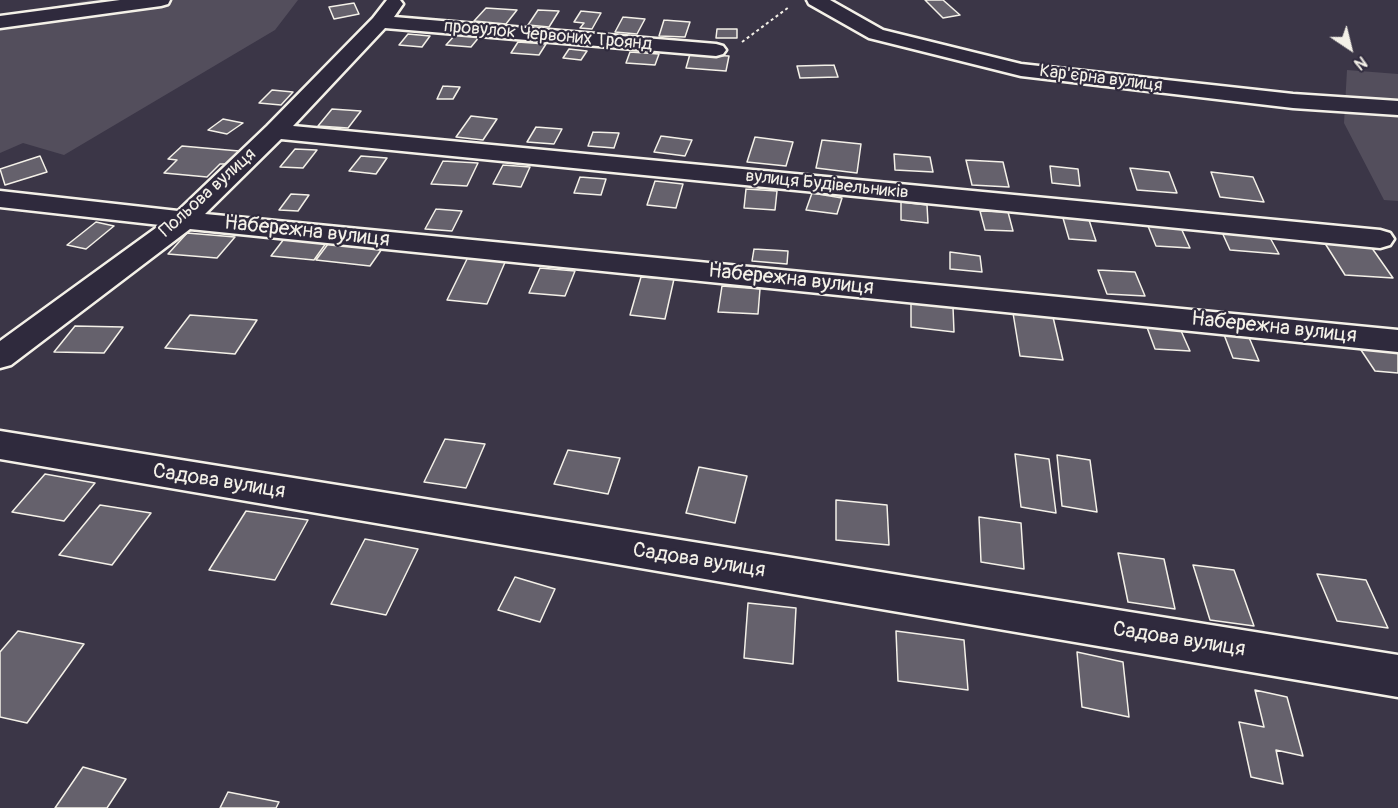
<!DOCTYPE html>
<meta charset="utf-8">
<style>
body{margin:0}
#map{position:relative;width:1398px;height:808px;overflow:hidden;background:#3b3647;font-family:Pangolin,sans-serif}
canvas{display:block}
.north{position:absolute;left:1320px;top:18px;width:60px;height:60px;-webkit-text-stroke:4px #2f2a3d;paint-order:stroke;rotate:145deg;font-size:16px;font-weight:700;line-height:24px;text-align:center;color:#f4f1e8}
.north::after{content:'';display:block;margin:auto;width:21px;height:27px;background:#f4f1e8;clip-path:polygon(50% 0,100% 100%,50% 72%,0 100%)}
</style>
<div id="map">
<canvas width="1398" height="808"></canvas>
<div class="north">N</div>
</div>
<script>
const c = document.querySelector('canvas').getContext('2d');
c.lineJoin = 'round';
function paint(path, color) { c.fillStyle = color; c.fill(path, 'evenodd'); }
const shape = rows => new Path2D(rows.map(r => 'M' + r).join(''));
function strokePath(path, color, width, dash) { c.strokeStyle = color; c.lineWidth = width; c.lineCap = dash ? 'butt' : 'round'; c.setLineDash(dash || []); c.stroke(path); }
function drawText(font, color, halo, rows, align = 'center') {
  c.font = font + ' Pangolin,sans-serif'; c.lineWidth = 4.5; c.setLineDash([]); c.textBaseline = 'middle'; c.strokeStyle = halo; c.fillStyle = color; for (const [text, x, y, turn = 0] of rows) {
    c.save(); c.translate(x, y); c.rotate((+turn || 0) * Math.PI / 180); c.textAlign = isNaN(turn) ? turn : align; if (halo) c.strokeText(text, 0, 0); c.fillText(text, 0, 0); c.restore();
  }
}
const green = shape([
 [90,0,298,0,275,30,64,155,23,143,0,153,0,16],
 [1347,70,1398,74,1398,201,1384,200,1344,123]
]);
const building = shape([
 [925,0,943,0,960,15,943,18,925,0],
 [354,3,359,14,334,19,329,7,354,3],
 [486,8,517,10,506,24,474,21,486,8],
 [538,10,559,11,549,27,528,25,538,10],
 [581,11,601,13,592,29,580,28,584,23,574,22,581,11],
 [623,17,645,19,637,34,615,32,623,17],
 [664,20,690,22,685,37,659,36,664,20],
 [717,29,737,29,737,38,716,38,717,29],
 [408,34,430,36,422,47,399,45,408,34],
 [456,34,480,36,471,47,446,45,456,34],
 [518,42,546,44,539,55,511,53,518,42],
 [569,49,587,51,581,60,563,58,569,49],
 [630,52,659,54,655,65,626,63,630,52],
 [690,54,729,56,726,71,686,68,690,54],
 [834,65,838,77,800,78,797,66,834,65],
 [443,86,460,87,453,99,437,99,443,86],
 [272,90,293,92,281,105,259,103,272,90],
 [332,109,361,111,348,128,318,126,332,109],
 [471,116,497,119,483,140,456,137,471,116],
 [223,119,243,123,227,134,208,130,223,119],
 [536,127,562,129,554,144,527,142,536,127],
 [593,132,619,133,614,148,588,146,593,132],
 [661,136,692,140,685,156,654,152,661,136],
 [755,137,793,142,786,166,747,162,755,137],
 [822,140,861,144,857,173,816,168,822,140],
 [182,146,239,151,227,164,220,164,207,177,164,173,177,160,168,159,182,146],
 [295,149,317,150,303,168,280,167,295,149],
 [894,154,930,157,933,172,895,170,894,154],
 [40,156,47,172,5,185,0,169,40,156],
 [361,156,387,158,376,174,349,171,361,156],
 [966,160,1003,162,1009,187,972,185,966,160],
 [443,161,478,163,467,186,431,184,443,161],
 [503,165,530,167,521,187,493,184,503,165],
 [1050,166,1078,169,1080,186,1052,183,1050,166],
 [1130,168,1169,172,1177,193,1137,190,1130,168],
 [1211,172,1253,177,1264,202,1220,197,1211,172],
 [580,177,606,179,601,195,574,193,580,177],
 [655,181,683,184,676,208,647,205,655,181],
 [746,189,777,191,775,210,744,208,746,189],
 [812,193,842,198,837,214,806,210,812,193],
 [291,194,309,195,298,211,279,210,291,194],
 [901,202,927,205,928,223,901,220,901,202],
 [436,209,462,211,452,231,425,229,436,209],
 [980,211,1008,212,1013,231,985,230,980,211],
 [1063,218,1089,220,1096,241,1069,239,1063,218],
 [96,222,114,226,86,249,67,245,96,222],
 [1148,226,1181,228,1190,248,1156,246,1148,226],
 [1221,230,1268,234,1279,254,1230,250,1221,230],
 [187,233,235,237,217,258,168,254,187,233],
 [287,235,329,239,314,260,271,256,287,235],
 [1321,237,1367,241,1393,278,1345,275,1321,237],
 [331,240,384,246,370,266,316,260,331,240],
 [754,249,788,251,787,264,752,261,754,249],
 [950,252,980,256,982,272,950,269,950,252],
 [468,257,506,260,487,304,447,300,468,257],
 [540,268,575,271,565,296,529,293,540,268],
 [1098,270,1135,272,1145,296,1107,294,1098,270],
 [641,277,674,279,665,319,630,315,641,277],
 [722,286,760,289,758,314,718,312,722,286],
 [911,303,953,307,954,332,911,327,911,303],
 [1013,313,1053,317,1063,360,1020,356,1013,313],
 [190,315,257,320,235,354,165,348,190,315],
 [1145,322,1178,324,1190,351,1155,349,1145,322],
 [75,326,123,327,104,353,54,352,75,326],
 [1223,332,1248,335,1259,361,1233,358,1223,332],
 [1357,344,1398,346,1398,373,1375,371,1357,344],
 [445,439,485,444,466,488,424,482,445,439],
 [568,450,620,458,608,494,554,484,568,450],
 [1015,454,1049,459,1056,513,1021,507,1015,454],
 [1057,455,1090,460,1097,512,1062,506,1057,455],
 [699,467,747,476,735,523,686,513,699,467],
 [45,474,95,483,64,521,12,512,45,474],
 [836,500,887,505,889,545,836,540,836,500],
 [100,505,151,513,112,565,59,555,100,505],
 [246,511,308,520,275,580,209,570,246,511],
 [979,517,1021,523,1024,569,981,562,979,517],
 [365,539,418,549,386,615,331,604,365,539],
 [1118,553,1164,559,1175,609,1128,602,1118,553],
 [1193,565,1234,570,1254,626,1210,620,1193,565],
 [1317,574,1366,580,1388,628,1337,621,1317,574],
 [515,577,555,589,540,622,498,610,515,577],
 [748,603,796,608,793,664,744,658,748,603],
 [18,631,84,644,27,723,0,717,0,652,18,631],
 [896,631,964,640,968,690,898,681,896,631],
 [1077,652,1123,662,1129,717,1082,707,1077,652],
 [1255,690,1287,697,1303,756,1276,750,1283,784,1251,777,1239,722,1264,727,1255,690],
 [83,767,126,779,107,808,55,808,83,767],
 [228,792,279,802,276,808,220,808,228,792]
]);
const path = shape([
 [742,42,789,7]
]);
const minor = shape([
 [120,0,170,0,168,4,161,6,0,28,0,16,120,0],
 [387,0,400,0,403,4,394,17,716,44,723,46,726,50,723,54,716,56,385,28,293,126,1380,230,1390,233,1394,239,1390,245,1380,248,281,139,205,214,1398,330,1398,352,190,229,11,365,0,368,0,341,160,225,0,207,0,191,178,211,267,126,373,18,387,0],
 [807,0,830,0,883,30,1021,64,1293,94,1398,101,1398,115,1293,108,1021,76,869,38,809,4,807,0],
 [0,431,1398,655,1398,697,0,459,0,431]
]);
const farStreetnames = [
 ["провулок Червоних Троянд",548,36,5],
 ["Кар'єрна вулиця",1101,79,7],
 ["вулиця Будівельників",827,185,6],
 ["Польова вулиця",208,193,-42]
];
const streetNames = [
 ["Набережна вулиця",307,232,6],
 ["Набережна вулиця",791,280,6],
 ["Набережна вулиця",1274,328,6],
 ["Садова вулиця",219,482,9],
 ["Садова вулиця",699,561,9],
 ["Садова вулиця",1179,640,9]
];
paint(green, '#534e5c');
paint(building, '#65616c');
strokePath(building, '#f4f1e8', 1.5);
strokePath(minor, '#f4f1e8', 5);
strokePath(path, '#f4f1e8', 2, [3, 3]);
paint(minor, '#2f2a3d');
drawText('18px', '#f4f1e8', '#2f2a3d', farStreetnames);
drawText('21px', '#f4f1e8', '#2f2a3d', streetNames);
</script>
